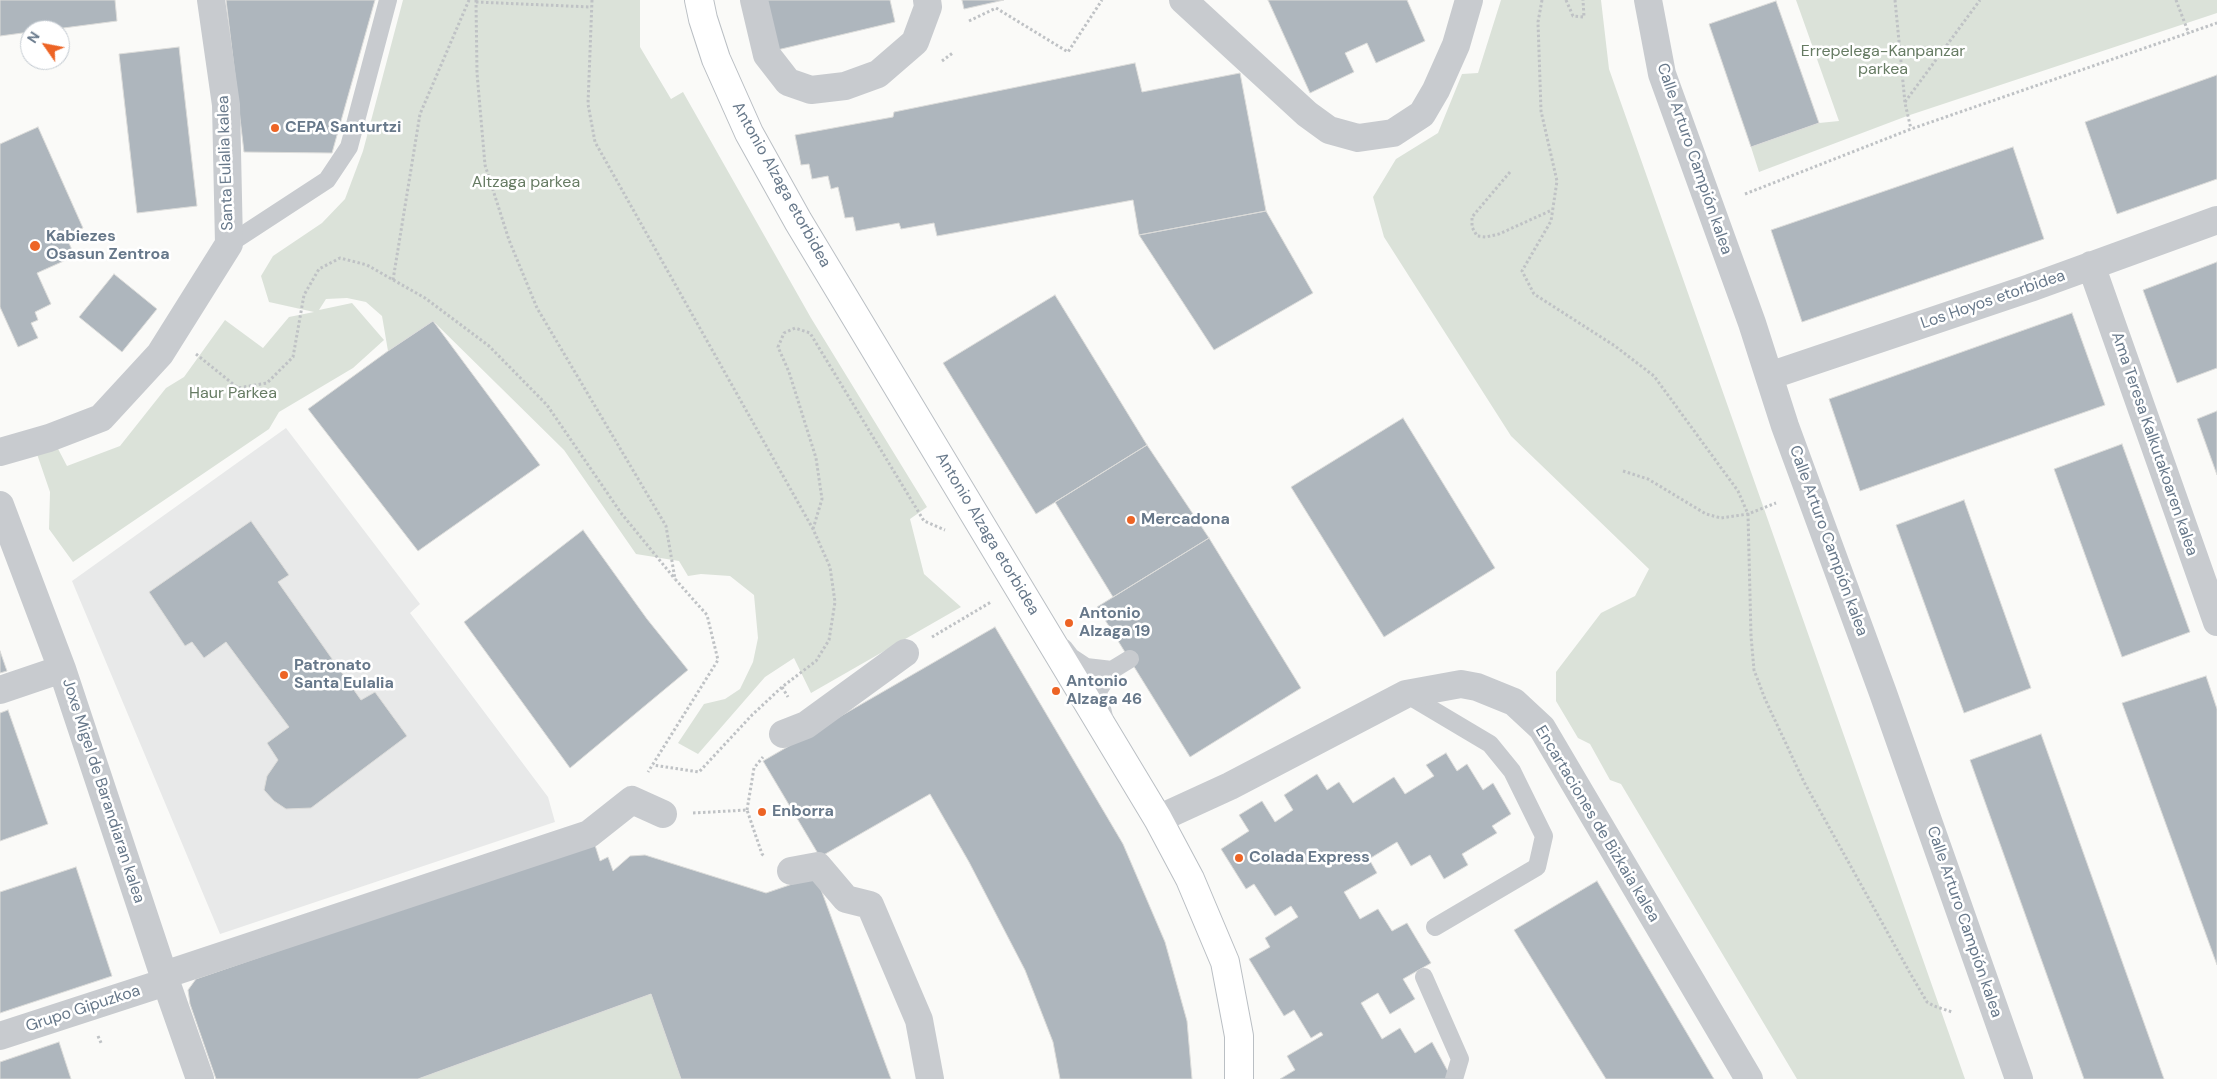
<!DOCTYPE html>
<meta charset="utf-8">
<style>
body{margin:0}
#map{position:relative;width:2217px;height:1079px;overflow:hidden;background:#fafaf8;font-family:"DM Sans",sans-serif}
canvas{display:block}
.north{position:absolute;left:20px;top:20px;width:50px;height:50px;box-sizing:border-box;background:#fff;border:1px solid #c2c9d0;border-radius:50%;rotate:303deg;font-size:14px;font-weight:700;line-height:20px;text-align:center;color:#67788a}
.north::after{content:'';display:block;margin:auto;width:18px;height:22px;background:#ed6425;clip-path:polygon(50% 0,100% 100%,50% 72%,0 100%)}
</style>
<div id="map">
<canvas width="2217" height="1079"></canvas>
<div class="north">N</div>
</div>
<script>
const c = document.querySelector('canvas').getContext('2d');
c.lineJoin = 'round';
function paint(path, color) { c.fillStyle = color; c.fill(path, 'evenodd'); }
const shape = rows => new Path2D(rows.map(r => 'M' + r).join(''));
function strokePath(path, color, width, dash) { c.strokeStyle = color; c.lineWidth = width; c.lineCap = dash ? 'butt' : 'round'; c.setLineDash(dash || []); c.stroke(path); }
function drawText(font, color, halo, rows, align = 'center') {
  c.font = font + ' "DM Sans",sans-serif'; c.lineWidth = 5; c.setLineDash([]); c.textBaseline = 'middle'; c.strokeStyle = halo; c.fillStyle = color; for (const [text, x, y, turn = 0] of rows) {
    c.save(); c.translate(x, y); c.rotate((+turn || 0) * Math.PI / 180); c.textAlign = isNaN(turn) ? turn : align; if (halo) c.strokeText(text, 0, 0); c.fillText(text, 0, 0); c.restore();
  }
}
const built = shape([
 [286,428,420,604,410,613,548,797,555,822,220,934,72,581]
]);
const green = shape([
 [403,0,640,0,640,47,671,99,683,92,811,318,927,507,910,519,924,574,961,607,811,693,794,658,765,677,698,754,678,743,704,704,725,699,740,689,753,662,758,638,754,595,730,576,701,574,688,576,679,561,636,554,564,450,433,321,388,351,382,316,366,302,347,298,326,299,319,310,352,303,384,340,353,368,279,412,269,429,73,562,49,529,50,492,37,454,56,445,67,466,120,446,166,388,184,377,225,320,263,348,289,317,314,312,269,302,261,276,273,256,322,223,345,199,363,151],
 [1501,0,1601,0,1609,69,1965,1079,1797,1079,1621,784,1610,780,1590,744,1578,738,1556,701,1556,672,1601,613,1635,596,1649,569,1511,436,1384,237,1373,197,1396,159,1438,133,1462,74,1478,73],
 [1796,0,2217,0,2217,13,1907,116,1759,172,1751,147,1819,123,1839,121],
 [651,994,681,1079,418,1079]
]);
const building = shape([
 [0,0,115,0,117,21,48,30,30,30,30,32,0,36,0,0],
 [226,0,375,0,332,153,244,152,226,0],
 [765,0,890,0,895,22,777,50,765,0],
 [962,0,1004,0,964,9,962,0],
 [1268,0,1407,0,1425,41,1376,63,1367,43,1345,53,1354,72,1310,93,1268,0],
 [1776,1,1819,123,1751,147,1709,24,1776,1],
 [179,47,197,206,137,213,119,54,179,47],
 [1135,63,1142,92,1240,73,1266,211,1139,235,1133,200,937,236,934,223,901,229,899,223,856,231,853,217,845,218,838,187,831,189,828,176,812,179,809,164,801,165,795,135,893,117,894,112,1135,63],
 [2217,75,2217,179,2117,214,2085,122,2217,75],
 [38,127,83,228,65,235,75,256,37,273,51,304,35,312,38,320,31,323,38,338,18,347,0,307,0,144,38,127],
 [2013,147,2044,239,1802,322,1771,230,2013,147],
 [1266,211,1313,293,1214,350,1139,235,1266,211],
 [2217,262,2217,368,2177,383,2143,290,2217,262],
 [114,274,157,309,122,352,79,317,114,274],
 [1055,295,1147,445,1036,514,943,363,1055,295],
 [2072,313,2105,405,1860,491,1829,399,2072,313],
 [433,321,540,465,418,551,308,409,388,351,433,321],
 [2217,411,2217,475,2197,419,2217,411],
 [1403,418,1495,568,1384,637,1291,487,1403,418],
 [2122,444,2190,632,2122,657,2054,469,2122,444],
 [1147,445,1209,538,1113,597,1055,502,1147,445],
 [1964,500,2031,688,1964,713,1896,525,1964,500],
 [251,521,289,575,278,582,361,700,375,692,407,736,311,808,286,809,274,801,264,790,267,776,278,760,267,743,289,727,226,642,204,658,192,642,185,646,149,592,251,521],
 [583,530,647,619,688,670,570,768,464,622,583,530],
 [1209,538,1301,688,1190,757,1097,607,1209,538],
 [995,627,1123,844,1165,942,1187,1021,1192,1079,1060,1079,1053,1042,1025,970,969,862,930,794,820,857,763,761,995,627],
 [0,651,7,671,0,673,0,651],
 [2206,676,2217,709,2217,965,2122,703,2206,676],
 [8,710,48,824,0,841,0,713,8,710],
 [2041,734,2164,1079,2084,1079,1970,760,2041,734],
 [1446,753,1457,771,1467,764,1483,790,1493,783,1511,814,1492,826,1497,833,1462,854,1468,865,1444,879,1430,855,1411,866,1397,842,1369,859,1377,873,1344,892,1360,919,1378,909,1392,931,1407,923,1431,963,1403,979,1415,999,1390,1014,1378,993,1361,1003,1382,1039,1400,1028,1415,1053,1432,1042,1452,1079,1280,1079,1295,1070,1287,1056,1323,1035,1321,1032,1311,1038,1294,1010,1284,1016,1249,959,1270,947,1265,938,1298,917,1291,906,1275,916,1254,884,1246,889,1221,849,1249,831,1239,815,1262,801,1275,822,1293,810,1284,795,1317,774,1327,790,1339,782,1353,803,1394,777,1405,794,1434,776,1426,765,1446,753],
 [594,842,600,861,608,857,613,871,630,856,645,855,766,893,816,876,891,1079,681,1079,651,994,418,1079,216,1079,190,1004,188,990,196,979,594,842],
 [76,867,112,976,0,1013,0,892,76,867],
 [1597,881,1714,1079,1606,1079,1514,930,1597,881],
 [59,1042,71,1079,0,1079,0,1062,59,1042]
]);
const path = shape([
 [476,0,477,73,485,165,509,240,537,308,666,526,675,579,707,615,718,660,648,772],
 [592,0,588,104,595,142,813,529,830,567,835,602,829,640,816,661,782,687,752,715,699,772,653,765],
 [1542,0,1538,22,1541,111,1557,181,1551,221,1522,271,1534,294,1615,346,1654,376,1738,491,1748,514,1751,636,1754,670,1765,699,1804,782,1910,973,1927,1002,1934,1006,1952,1012],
 [1566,0,1573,16,1584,17,1583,0],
 [1895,0,1905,103,1911,129],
 [2176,0,2189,34],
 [476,2,591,7],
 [969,21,996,8,1068,52,1102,0],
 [942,61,954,52],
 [1905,102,1980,0],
 [1510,172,1472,217,1472,227,1477,236,1486,237,1499,234,1552,210],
 [1745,194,1911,129,2217,23],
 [393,280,420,114,469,0],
 [196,354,238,388,267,383,293,357,304,295,319,269,340,258,367,265,425,298,489,346,547,405,621,513,675,579],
 [1623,471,1648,479,1706,514,1721,518,1748,514,1776,503],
 [813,529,822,499,816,458,789,372,778,347,784,333,795,328,810,333,924,521,945,530],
 [932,637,991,602],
 [782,687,788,697],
 [747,810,754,768,763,757],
 [693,813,747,810,762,854,764,856],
 [98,1036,102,1045]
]);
const lane = shape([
 [229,244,327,180,349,147,388,0],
 [1064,648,1071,657,1086,667,1112,670,1130,659],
 [1406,694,1490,744,1512,771,1544,836,1537,867,1435,927],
 [1104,717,1098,691,1112,670],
 [1424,977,1460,1059,1454,1079]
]);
const street = shape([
 [754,0,767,55,788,82,811,90,845,86,878,74,915,42,928,7,927,0],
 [1183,0,1307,114,1329,130,1358,138,1393,133,1422,114,1436,90,1456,45,1469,0],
 [1648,0,1662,74,1752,323,1785,426,1883,693,2019,1079],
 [2091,265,2217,622],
 [1769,376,2030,288,2217,220],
 [0,452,49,438,101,418,160,354,229,244,226,105,211,0],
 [0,505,62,669,166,982,200,1079],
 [0,690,62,669],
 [783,734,806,725,905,653],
 [1158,819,1230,786,1406,694,1461,684,1477,687,1514,702,1542,728,1749,1079],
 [791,871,818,866,846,899,870,905,919,1020,930,1079],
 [164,975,589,834,632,800,663,814],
 [0,1036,166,982]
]);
const secondary = shape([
 [699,0,703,19,716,59,749,133,798,221,1158,819,1190,879,1225,962,1239,1036,1239,1079]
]);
const markers = [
 [275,128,5,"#ed6425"],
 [35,246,6,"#ed6425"],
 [1131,520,5,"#ed6425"],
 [1069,623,5,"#ed6425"],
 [284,675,5,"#ed6425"],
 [1056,691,5,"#ed6425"],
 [762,812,5,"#ed6425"],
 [1239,858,5,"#ed6425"]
];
const parkNames = [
 ["Errepelega-Kanpanzar",1883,52],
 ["parkea",1883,70],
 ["Altzaga parkea",526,183],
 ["Haur Parkea",233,394]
];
const poiNames = [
 ["CEPA Santurtzi",285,128],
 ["Kabiezes",46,237],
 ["Osasun Zentroa",46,255],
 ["Mercadona",1141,520],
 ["Antonio",1079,614],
 ["Alzaga 19",1079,632],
 ["Patronato",294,666],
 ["Santa Eulalia",294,684],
 ["Antonio",1066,682],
 ["Alzaga 46",1066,700],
 ["Enborra",772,812],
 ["Colada Express",1249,858]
];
const streetNames = [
 ["Calle Arturo Campión kalea",1694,159,71],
 ["Santa Eulalia kalea",226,163,-92],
 ["Antonio Alzaga etorbidea",781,185,61],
 ["Los Hoyos etorbidea",1993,300,-19],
 ["Ama Teresa Kalkutakoaren kalea",2154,444,71],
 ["Antonio Alzaga etorbidea",987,534,59],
 ["Calle Arturo Campión kalea",1828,541,70],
 ["Joxe Migel de Barandiaran kalea",103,791,72],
 ["Encartaciones de Bizkaia kalea",1597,824,59],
 ["Calle Arturo Campión kalea",1964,922,71],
 ["Grupo Gipuzkoa",83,1009,-18]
];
paint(built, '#e8e9e9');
paint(green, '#dbe2d9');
paint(building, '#aeb6bd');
strokePath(building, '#dcdcda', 1);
strokePath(secondary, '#babfc4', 30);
strokePath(path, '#bfc2c5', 3, [2.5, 2.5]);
strokePath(lane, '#c8cbcf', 18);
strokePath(street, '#c8cbcf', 28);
strokePath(secondary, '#fff', 28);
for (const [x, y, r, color] of markers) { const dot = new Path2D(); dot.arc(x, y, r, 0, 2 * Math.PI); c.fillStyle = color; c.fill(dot); strokePath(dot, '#fff', 2); }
drawText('16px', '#667b63', '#fff', parkNames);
drawText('bold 16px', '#67788a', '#fff', poiNames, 'left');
drawText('16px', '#67788a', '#fff', streetNames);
</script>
